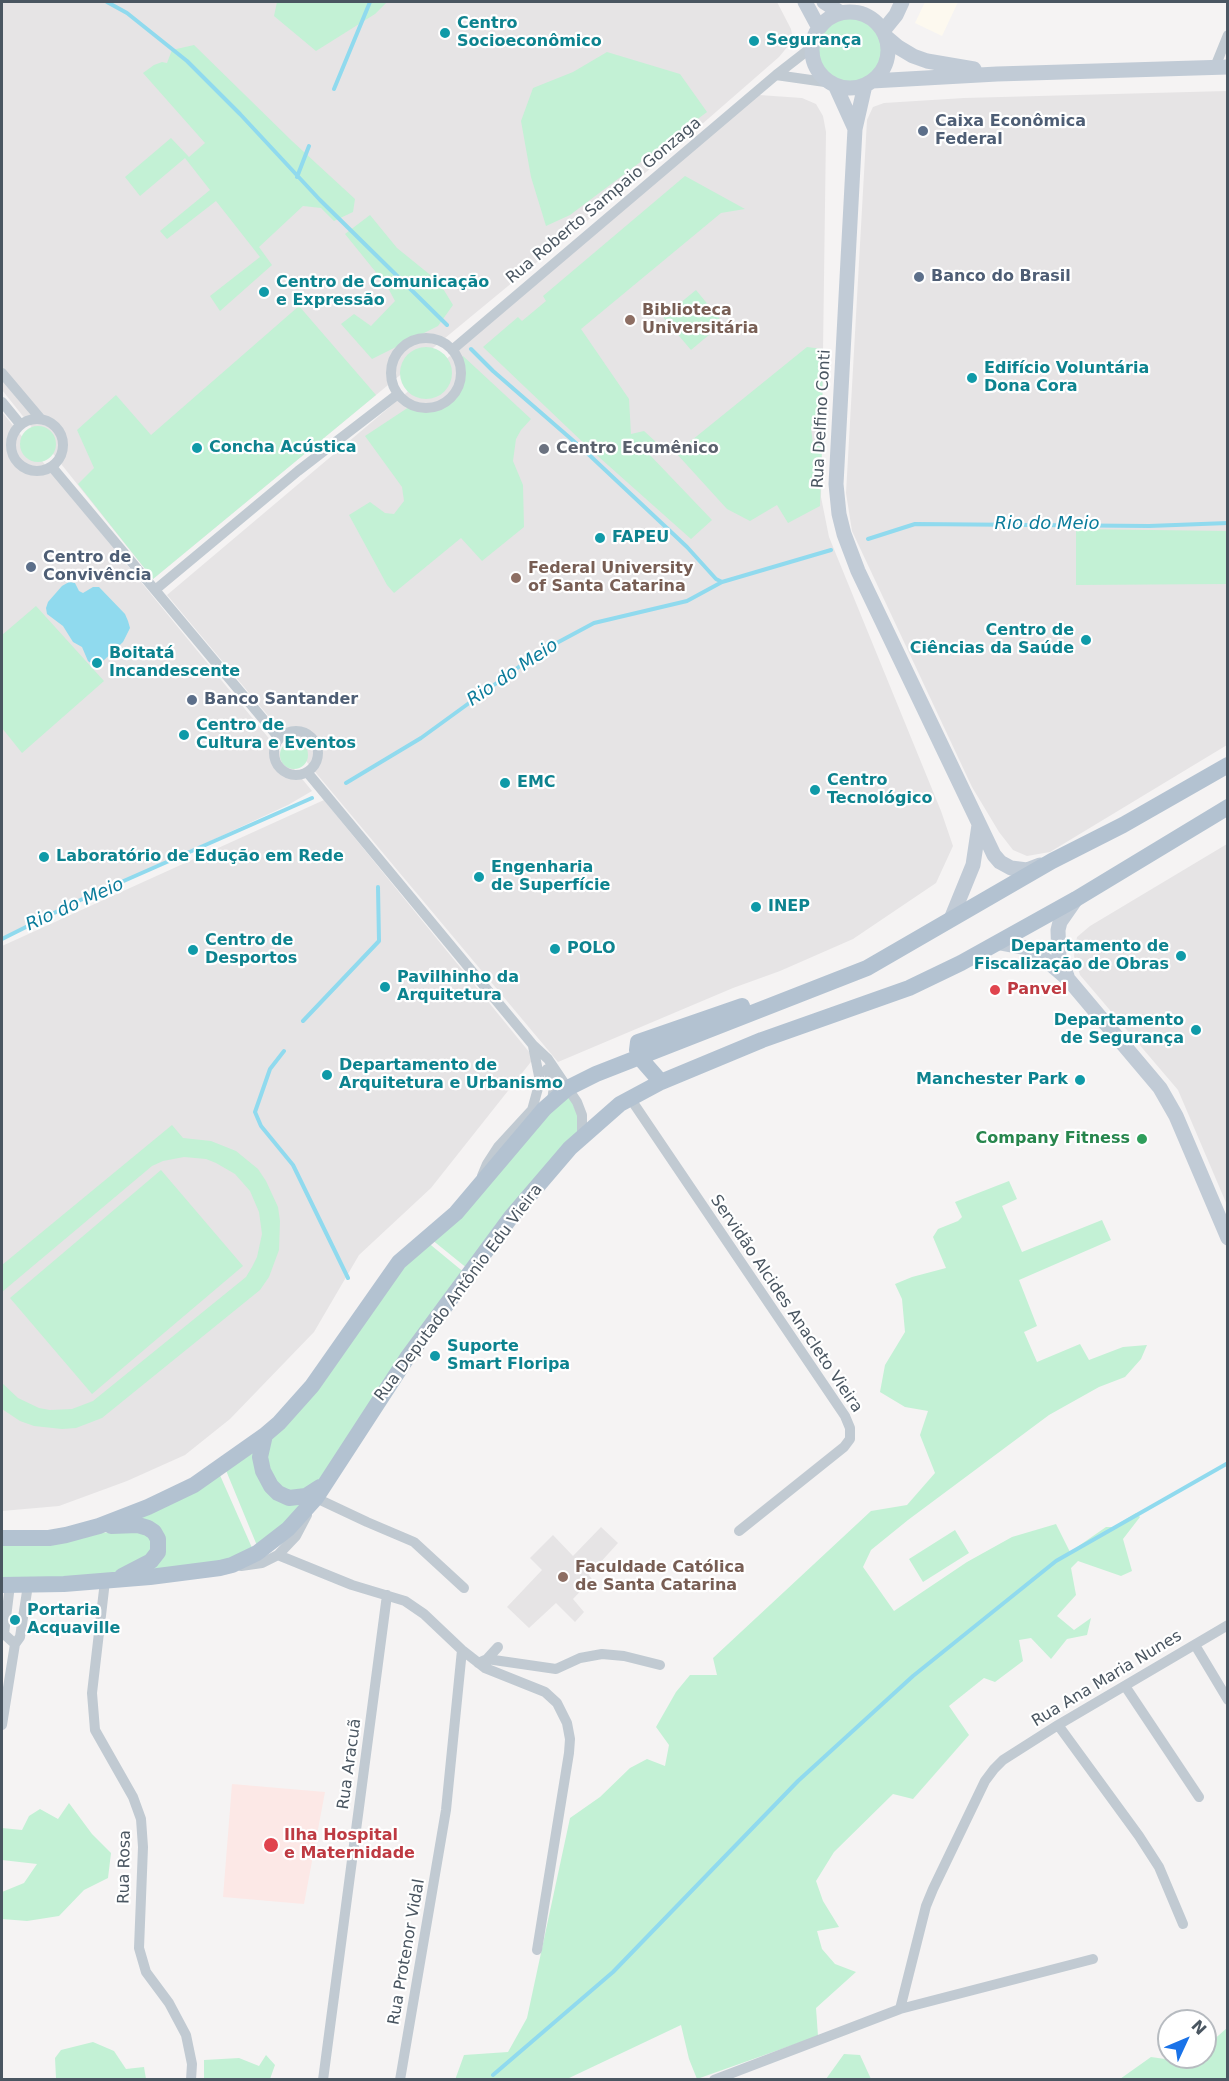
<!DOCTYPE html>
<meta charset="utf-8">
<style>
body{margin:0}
#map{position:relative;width:1229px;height:2081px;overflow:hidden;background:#f5f3f3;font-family:"DejaVu Sans",sans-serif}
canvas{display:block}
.frame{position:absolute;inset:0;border:3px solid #4a5661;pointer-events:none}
.north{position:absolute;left:1157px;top:2009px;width:60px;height:60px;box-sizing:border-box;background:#fff;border:2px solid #b7bbc0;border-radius:50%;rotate:46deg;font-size:16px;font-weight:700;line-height:24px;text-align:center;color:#4a5661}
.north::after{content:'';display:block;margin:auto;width:21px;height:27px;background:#1a73e8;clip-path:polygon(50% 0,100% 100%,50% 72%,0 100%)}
</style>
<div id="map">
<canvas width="1229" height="2081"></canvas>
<div class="frame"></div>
<div class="north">N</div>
</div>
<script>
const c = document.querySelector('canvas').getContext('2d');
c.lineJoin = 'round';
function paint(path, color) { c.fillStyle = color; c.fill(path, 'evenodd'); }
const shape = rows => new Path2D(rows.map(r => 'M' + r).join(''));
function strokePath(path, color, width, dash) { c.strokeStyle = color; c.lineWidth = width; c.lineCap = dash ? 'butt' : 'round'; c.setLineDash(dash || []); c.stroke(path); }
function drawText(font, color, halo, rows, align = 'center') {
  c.font = font + ' "DejaVu Sans",sans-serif'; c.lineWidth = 4.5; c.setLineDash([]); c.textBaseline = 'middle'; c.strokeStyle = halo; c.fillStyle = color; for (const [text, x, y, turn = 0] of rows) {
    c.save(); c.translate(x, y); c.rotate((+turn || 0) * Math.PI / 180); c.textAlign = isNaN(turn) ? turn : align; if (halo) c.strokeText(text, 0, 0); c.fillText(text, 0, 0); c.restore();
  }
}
const commercial = shape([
 [925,2,958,2,942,36,915,23]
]);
const education = shape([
 [2,2,777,2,791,29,793,40,779,57,662,159,153,579,2,390],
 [1227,91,1227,745,1050,852,1027,856,1013,850,999,832,972,787,852,531,846,493,867,120,873,107,884,103,964,98],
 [759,95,802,98,816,104,823,116,826,132,821,497,829,537,941,811,953,846,936,883,853,939,780,971,733,988,558,1062,167,595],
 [2,412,312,791,288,805,2,938],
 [324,800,534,1058,431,1188,359,1255,314,1332,230,1419,185,1455,127,1481,59,1506,2,1511,2,946],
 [1227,844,1227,1205,1178,1090,1080,975,1074,956,1077,937,1090,926],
 [601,1527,618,1543,589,1575,592,1579,573,1599,584,1612,575,1622,556,1603,529,1628,507,1607,542,1570,530,1558,553,1535,573,1556]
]);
const medical = shape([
 [232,1784,325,1792,304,1904,223,1897]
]);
const green = shape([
 [277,2,387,2,375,14,316,51,274,16],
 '817 51a34 34 0 1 1 68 0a34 34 0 1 1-68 0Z',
 [194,45,292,141,355,199,353,212,334,221,321,208,303,206,259,247,272,265,220,311,210,296,260,257,216,201,167,239,160,231,210,190,185,158,140,196,125,177,171,138,189,157,205,143,143,73,154,65,162,62,167,63,172,50],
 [607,52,680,74,707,112,570,215,546,226,531,177,521,121,533,88,573,72],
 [685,176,745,209,721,213,581,329,629,399,631,434,644,431,657,443,647,452,712,520,691,539,591,450,483,347,518,317,522,321,546,301,543,296],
 [370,215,397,248,439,282,453,305,438,326,372,359,341,324,354,314,371,326,395,301,387,286,345,234],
 [696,290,723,323,691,350,663,317],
 [299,306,376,395,153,579,78,484,94,468,77,430,116,395,151,435],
 '400 373a26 26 0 1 1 52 0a26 26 0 1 1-52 0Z',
 [807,347,823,349,822,427,811,428,813,444,822,447,820,506,788,523,777,505,750,521,727,509,676,453],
 [463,356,531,419,521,430,516,439,513,461,523,485,524,527,482,561,461,538,394,593,387,585,349,515,370,502,385,513,394,514,404,501,402,487,365,436,412,405,427,408,441,404,453,395,459,384,461,372,459,360],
 '20 444a18 18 0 1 1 36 0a18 18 0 1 1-36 0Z',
 [1076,529,1227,531,1227,584,1076,585],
 [36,606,104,681,22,753,2,728,2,635],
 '280 755a14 14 0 1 1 28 0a14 14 0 1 1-28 0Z',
 [570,1097,579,1119,577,1136,468,1269,431,1239,546,1109],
 [172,1125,183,1138,211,1141,236,1151,258,1169,266,1181,278,1207,280,1221,279,1250,269,1277,260,1290,102,1418,76,1428,62,1429,34,1426,20,1421,2,1409,2,1383,18,1398,39,1408,50,1410,72,1409,93,1401,246,1277,252,1267,257,1257,262,1234,259,1212,250,1191,235,1174,216,1163,206,1159,184,1157,163,1161,152,1166,2,1292,2,1265],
 [161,1170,243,1266,92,1394,10,1298],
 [1009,1181,1017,1199,1002,1206,1022,1252,1102,1220,1111,1240,1019,1280,1037,1326,1024,1332,1037,1362,1080,1344,1089,1360,1123,1347,1147,1345,1141,1359,1125,1377,1099,1387,1049,1415,908,1520,871,1550,863,1567,894,1611,967,1562,1012,1537,1056,1524,1070,1552,1106,1527,1113,1527,1136,1513,1140,1517,1123,1539,1132,1571,1121,1576,1078,1561,1071,1568,1076,1595,1057,1616,1074,1630,1091,1618,1087,1635,1067,1639,1051,1659,1031,1638,1019,1640,1023,1661,995,1682,984,1678,949,1706,969,1735,913,1799,893,1794,834,1852,816,1881,823,1901,839,1927,817,1931,822,1949,835,1964,856,1972,816,2008,818,2036,697,2079,689,2059,681,2025,567,2079,455,2080,464,2055,508,2052,527,2018,570,1818,600,1797,630,1768,647,1759,665,1766,669,1745,656,1727,676,1692,690,1675,717,1675,713,1658,871,1511,907,1505,935,1473,920,1435,928,1411,905,1407,880,1392,885,1365,905,1332,902,1299,895,1284,912,1277,946,1268,933,1237,938,1229,958,1221,962,1217,955,1202],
 [426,1241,466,1274,321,1483,306,1492,279,1490,266,1467,270,1441,396,1271],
 [260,1443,267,1488,312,1498,258,1548,225,1468],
 [219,1473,253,1550,236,1558,147,1572,163,1548,127,1521],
 [955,1530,969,1553,923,1582,909,1559],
 [124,1531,144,1531,153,1540,148,1558,109,1576,2,1582,2,1541],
 [69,1803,92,1834,111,1853,108,1878,84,1890,59,1916,27,1921,2,1919,2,1892,24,1883,37,1864,2,1860,2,1828,22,1830,29,1816,40,1809,58,1819],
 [1227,2028,1227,2079,1120,2079,1151,2057,1172,2060,1176,2057,1205,2057,1205,2043,1211,2042],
 [93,2042,114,2051,126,2069,144,2067,146,2079,53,2079,56,2078,55,2058,61,2050],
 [844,2054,860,2055,871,2079,826,2079],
 [266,2055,275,2065,270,2079,204,2079,204,2060,239,2058,259,2066]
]);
const water = shape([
 [69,582,75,583,79,591,83,593,93,587,99,587,125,614,128,621,130,628,123,642,101,663,92,664,88,661,82,647,73,642,63,626,47,614,46,608,48,602,62,586]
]);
const stream = shape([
 [107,2,127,13,187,61,240,114,320,200,447,325],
 [334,89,370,2],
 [297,177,309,146],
 [471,349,493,371,585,451,687,547,716,579,722,582],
 [868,539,915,524,1149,526,1228,523],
 [346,783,421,738,538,653,594,623,687,601,722,582,831,550],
 [2,939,76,902,312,798],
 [303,1021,379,941,378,887],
 [284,1051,270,1069,255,1112,261,1126,293,1165,348,1278],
 [493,2075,613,1972,798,1781,913,1676,1056,1561,1228,1463]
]);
const minor = shape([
 [1215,67,1228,35],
 [776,75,832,83],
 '391 373a35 35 0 1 1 70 0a35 35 0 1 1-70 0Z',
 [452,350,776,75,812,47],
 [2,373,40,418],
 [2,402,20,424],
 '11 445a26 26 0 1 1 52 0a26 26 0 1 1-52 0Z',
 [52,467,279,738],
 [155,590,298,471,398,394],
 '274 753a22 22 0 1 1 44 0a22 22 0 1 1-44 0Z',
 [307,772,533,1045,548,1059,577,1102,582,1115,582,1137],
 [547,1069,554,1086,552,1101],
 [630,1098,845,1416,850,1428,850,1439,844,1447,739,1531],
 [482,1176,487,1164,498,1147,532,1110,540,1081,533,1046],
 [314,1501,316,1498,367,1522,414,1542,464,1588],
 [278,1555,352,1585,405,1601,424,1614,462,1650,485,1668,545,1692,557,1703,567,1723,570,1739,569,1753,537,1950],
 [241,1566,262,1563,278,1555,296,1536,307,1515],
 [105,1581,92,1693,95,1730,133,1797,141,1819,143,1847,139,1948,146,1972,169,2003,186,2035,192,2064,191,2080],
 [10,1585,4,1634,15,1644],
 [1195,1645,1228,1700],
 [487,1659,498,1647],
 [478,1663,487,1659,556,1669,580,1658,602,1654,624,1656,660,1665],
 [1125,1686,1199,1797],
 [2,1725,15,1644,20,1637,28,1585],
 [1058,1725,1139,1836,1159,1867,1183,1924],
 [900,2009,926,1906,933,1889,985,1781,994,1769,1003,1760,1058,1725,1228,1625],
 [323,2080,387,1595],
 [400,2080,446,1810,462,1650],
 [714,2080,900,2009,1093,1959]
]);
const secondary = shape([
 [805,2,819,28],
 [824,2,841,13],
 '812 50a38 38 0 1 1 76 0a38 38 0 1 1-76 0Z',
 [883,31,896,15,902,2],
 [885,36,898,47,913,56,927,61,974,69],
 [872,81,997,74,1228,67],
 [835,85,855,129],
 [865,85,855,129,836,484,839,514,844,534,858,571,994,855,1000,862,1011,868,1027,870,1040,865],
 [951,919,973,865,979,825],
 [1000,943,1027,948,1041,956,1068,979,1160,1088,1176,1116,1228,1238],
 [1067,976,1059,958,1058,930,1060,922,1076,899]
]);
const primary = shape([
 [661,1082,640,1058,637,1050,638,1042,742,1006],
 [265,1435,260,1457,263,1471,271,1486,278,1493,289,1498,306,1496,320,1487],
 [111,1526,138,1525,148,1528,154,1532,158,1539,158,1552,151,1561,122,1576],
 [2,1538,49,1538,66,1535,99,1526,148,1507,194,1485,265,1435,279,1423,312,1386,399,1262,456,1213,544,1109,568,1088,596,1074,867,968,1052,861,1123,825,1228,765],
 [2,1585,64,1584,150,1577,220,1568,232,1565,257,1553,288,1529,316,1498,407,1358,511,1217,570,1148,620,1104,661,1082,762,1040,909,988,961,963,1076,899,1228,807]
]);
const markers = [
 [445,33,6,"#0f9aa8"],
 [754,41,6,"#0f9aa8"],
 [923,131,6,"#5c6f8a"],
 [919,277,6,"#5c6f8a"],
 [264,292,6,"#0f9aa8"],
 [630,320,6,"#8d6e63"],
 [972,378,6,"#0f9aa8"],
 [197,448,6,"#0f9aa8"],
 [544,449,6,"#6b7280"],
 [600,538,6,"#0f9aa8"],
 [31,567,6,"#5c6f8a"],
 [516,578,6,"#8d6e63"],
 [1086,640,6,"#0f9aa8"],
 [97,663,6,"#0f9aa8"],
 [192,700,6,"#5c6f8a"],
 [184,735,6,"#0f9aa8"],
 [505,783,6,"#0f9aa8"],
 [815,790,6,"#0f9aa8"],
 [44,857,6,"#0f9aa8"],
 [479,877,6,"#0f9aa8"],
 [756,907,6,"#0f9aa8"],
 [555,949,6,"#0f9aa8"],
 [193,950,6,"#0f9aa8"],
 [1181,956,6,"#0f9aa8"],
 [385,987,6,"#0f9aa8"],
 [995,990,6,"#e0444e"],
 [1196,1030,6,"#0f9aa8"],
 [327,1075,6,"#0f9aa8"],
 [1080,1080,6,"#0f9aa8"],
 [1142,1139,6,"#2e9e5b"],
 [435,1356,6,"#0f9aa8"],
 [563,1577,6,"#8d6e63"],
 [15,1620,6,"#0f9aa8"],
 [271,1845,8,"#e0444e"]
];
const cultureNames = [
 ["Centro",457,24],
 ["Socioeconômico",457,42],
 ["Segurança",766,41],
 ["Centro de Comunicação",276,283],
 ["e Expressão",276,301],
 ["Edifício Voluntária",984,369],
 ["Dona Cora",984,387],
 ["Concha Acústica",209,448],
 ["FAPEU",612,538],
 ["Centro de",1074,631,"right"],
 ["Ciências da Saúde",1074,649,"right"],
 ["Boitatá",109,654],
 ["Incandescente",109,672],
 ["Centro de",196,726],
 ["Cultura e Eventos",196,744],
 ["Centro",827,781],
 ["Tecnológico",827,799],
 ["EMC",517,783],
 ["Laboratório de Edução em Rede",56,857],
 ["Engenharia",491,868],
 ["de Superfície",491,886],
 ["INEP",768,907],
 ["Centro de",205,941],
 ["Desportos",205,959],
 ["Departamento de",1169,947,"right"],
 ["Fiscalização de Obras",1169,965,"right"],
 ["POLO",567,949],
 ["Pavilhinho da",397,978],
 ["Arquitetura",397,996],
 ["Departamento",1184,1021,"right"],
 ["de Segurança",1184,1039,"right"],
 ["Departamento de",339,1066],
 ["Arquitetura e Urbanismo",339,1084],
 ["Manchester Park",1068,1080,"right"],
 ["Suporte",447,1347],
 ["Smart Floripa",447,1365],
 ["Portaria",27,1611],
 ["Acquaville",27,1629]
];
const serviceNames = [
 ["Caixa Econômica",935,122],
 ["Federal",935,140],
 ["Banco do Brasil",931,277],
 ["Centro de",43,558],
 ["Convivência",43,576],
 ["Banco Santander",204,700]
];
const streetNames = [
 ["Rua Roberto Sampaio Gonzaga",604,201,-40],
 ["Rua Delfino Conti",822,419,-87],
 ["Rua Deputado Antônio Edu Vieira",459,1293,-53],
 ["Servidão Alcides Anacleto Vieira",786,1304,56],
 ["Rua Ana Maria Nunes",1107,1679,-31],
 ["Rua Aracuã",350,1764,-82],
 ["Rua Rosa",125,1867,-89],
 ["Rua Protenor Vidal",407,1952,-80]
];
const educationNames = [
 ["Biblioteca",642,311],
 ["Universitária",642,329],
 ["Federal University",528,569],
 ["of Santa Catarina",528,587],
 ["Faculdade Católica",575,1568],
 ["de Santa Catarina",575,1586]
];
const worshipNames = [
 ["Centro Ecumênico",556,449]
];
const healthNames = [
 ["Panvel",1007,990],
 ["Ilha Hospital",284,1836],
 ["e Maternidade",284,1854]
];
const leisureNames = [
 ["Company Fitness",1130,1139]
];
const waterNames = [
 ["Rio do Meio",1047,524],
 ["Rio do Meio",513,673,-34],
 ["Rio do Meio",75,905,-24]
];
paint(commercial, '#fdf9ef');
paint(education, '#e6e4e5');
paint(medical, '#fce8e6');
paint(green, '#c3f1d5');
paint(water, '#90daee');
strokePath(stream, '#90daee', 4);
strokePath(minor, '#c1cad2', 10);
strokePath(secondary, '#c1cbd6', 15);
strokePath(primary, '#b3c2d1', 16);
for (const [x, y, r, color] of markers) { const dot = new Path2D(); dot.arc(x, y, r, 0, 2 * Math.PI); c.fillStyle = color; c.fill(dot); strokePath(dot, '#fff', 2); }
drawText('bold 16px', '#0d838f', '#fff', cultureNames, 'left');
drawText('bold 16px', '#4e5e75', '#fff', serviceNames, 'left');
drawText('16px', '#4a5661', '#fff', streetNames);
drawText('bold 16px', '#785e54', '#fff', educationNames, 'left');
drawText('bold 16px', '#5b616d', '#fff', worshipNames, 'left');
drawText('bold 16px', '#be3a42', '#fff', healthNames, 'left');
drawText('bold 16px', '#27864d', '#fff', leisureNames, 'right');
drawText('italic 18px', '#0c7c9b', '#fff', waterNames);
</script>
